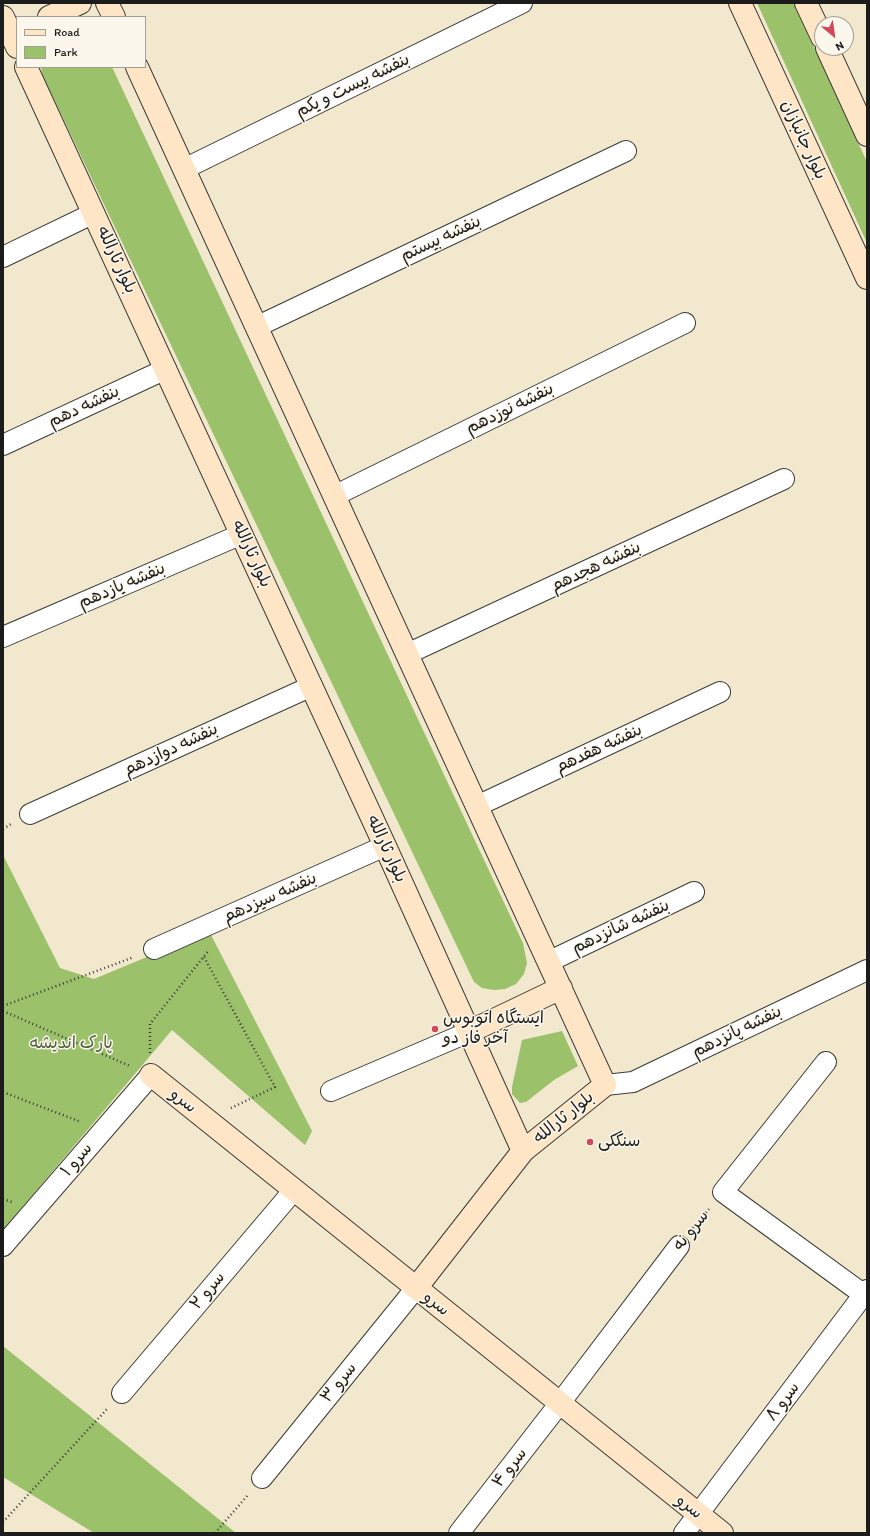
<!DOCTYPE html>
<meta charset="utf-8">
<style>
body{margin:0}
#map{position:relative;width:870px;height:1536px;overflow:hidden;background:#f1e8ce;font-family:Itim,sans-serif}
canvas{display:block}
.frame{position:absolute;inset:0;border:4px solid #1c1c1c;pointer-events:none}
.legend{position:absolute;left:16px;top:16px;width:130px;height:52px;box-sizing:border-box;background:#fbf7ec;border:1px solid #a29f99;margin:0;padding:5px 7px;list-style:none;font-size:12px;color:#1c1c1c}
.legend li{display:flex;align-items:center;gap:8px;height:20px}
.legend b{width:20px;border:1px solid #a29f99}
.north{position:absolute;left:814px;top:16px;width:40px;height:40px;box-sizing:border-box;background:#fbf7ec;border:1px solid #a29f99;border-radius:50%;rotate:151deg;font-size:11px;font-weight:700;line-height:16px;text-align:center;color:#1c1c1c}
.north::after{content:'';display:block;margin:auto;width:14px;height:18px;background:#d1495b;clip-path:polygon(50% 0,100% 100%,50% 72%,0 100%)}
</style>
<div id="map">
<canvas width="870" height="1536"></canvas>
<div class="frame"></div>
<ul class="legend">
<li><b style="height:5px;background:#fde5c5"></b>Road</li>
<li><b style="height:11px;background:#9bc16b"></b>Park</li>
</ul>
<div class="north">N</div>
</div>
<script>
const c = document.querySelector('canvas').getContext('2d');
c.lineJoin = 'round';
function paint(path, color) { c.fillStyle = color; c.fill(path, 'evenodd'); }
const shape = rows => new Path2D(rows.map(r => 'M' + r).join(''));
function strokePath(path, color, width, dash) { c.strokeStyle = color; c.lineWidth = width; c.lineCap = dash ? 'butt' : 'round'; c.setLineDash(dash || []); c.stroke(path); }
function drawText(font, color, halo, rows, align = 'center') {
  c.font = font + ' Itim,"Playpen Sans Arabic",sans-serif'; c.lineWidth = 3; c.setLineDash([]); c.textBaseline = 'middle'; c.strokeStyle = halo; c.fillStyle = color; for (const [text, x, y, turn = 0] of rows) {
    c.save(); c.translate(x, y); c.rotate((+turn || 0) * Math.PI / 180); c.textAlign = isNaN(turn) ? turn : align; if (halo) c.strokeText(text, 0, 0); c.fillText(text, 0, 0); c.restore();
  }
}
const green = shape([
 [757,3,794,3,867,162,867,243],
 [41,67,112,67,523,943,527,963,524,974,516,984,505,989,494,990,482,988,474,982,42,74],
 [3,855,60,968,94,979,209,931,312,1131,305,1145,172,1030,3,1230],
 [562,1031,578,1066,554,1080,526,1102,520,1103,512,1094,512,1087,522,1040],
 [3,1346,236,1533,94,1533,3,1477]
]);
const path = shape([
 [3,829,11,824],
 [204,957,275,1087,231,1108],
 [3,1006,134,957],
 [3,1011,130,1066],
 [150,1053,150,1024,209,950],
 [3,1092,81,1122],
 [3,1199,12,1202],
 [693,1228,709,1209],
 [3,1522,107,1409],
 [215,1533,248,1495]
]);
const street = shape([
 [184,169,522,3],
 [3,257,94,213],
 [256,327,626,151],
 [3,445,166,369],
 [334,496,685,323],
 [3,637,242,534],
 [407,654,784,479],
 [477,806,720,692],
 [30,814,312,686],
 [154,949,385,846],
 [548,962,694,892],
 [826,1062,723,1192,867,1297],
 [605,1085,633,1082,867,970],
 [331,1091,469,1032],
 [3,1246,151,1075],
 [122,1393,294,1190],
 [262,1478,416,1288],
 [459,1533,560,1403,679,1246],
 [684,1533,867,1290]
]);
const secondary = shape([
 [107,3,114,17],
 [740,3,867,278],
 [806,3,822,37],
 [3,17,17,47],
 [49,17,80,3],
 [827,48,867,135],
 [26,67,385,846,523,1151],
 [137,67,605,1085,523,1151,416,1288],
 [469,1032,561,988],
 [151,1075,722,1533]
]);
const markers = [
 [435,1029,4,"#d1495b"],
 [590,1142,4,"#d1495b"]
];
const streetNames = [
 ["بنفشه بیست و یکم",353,86,-26],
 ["بلوار جانبازان",803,140,65],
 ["بنفشه بیستم",441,239,-25],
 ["بلوار ثارالله",116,260,65],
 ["بنفشه دهم",84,407,-25],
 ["بنفشه نوزدهم",510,409,-26],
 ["بلوار ثارالله",251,554,65],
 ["بنفشه هجدهم",596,567,-25],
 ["بنفشه یازدهم",122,586,-23],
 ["بنفشه هفدهم",599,749,-25],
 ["بنفشه دوازدهم",171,750,-25],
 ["بلوار ثارالله",386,849,65],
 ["بنفشه سیزدهم",270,898,-24],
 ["بنفشه شانزدهم",621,927,-25],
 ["بنفشه پانزدهم",737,1032,-26],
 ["سرو",183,1101,39],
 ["بلوار ثارالله",564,1118,-39],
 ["سرو ۱",77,1160,-49],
 ["سرو نه",691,1231,-51],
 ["سرو ۲",208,1291,-50],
 ["سرو",436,1304,39],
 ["سرو ۳",339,1383,-51],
 ["سرو ۸",783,1402,-53],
 ["سرو ۴",510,1468,-52],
 ["سرو",689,1507,39]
];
const poiNames = [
 ["ایستگاه اتوبوس",443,1019],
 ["آخر فاز دو",443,1039],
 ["سنگکی",598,1142]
];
const parkNames = [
 ["پارک اندیشه",71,1044]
];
paint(green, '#9bc16b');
strokePath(street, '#3c3b37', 22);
strokePath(secondary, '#3c3b37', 24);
strokePath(path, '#3c3b37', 2.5, [1, 3]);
strokePath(street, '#fff', 20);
strokePath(secondary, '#fde5c5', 22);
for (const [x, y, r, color] of markers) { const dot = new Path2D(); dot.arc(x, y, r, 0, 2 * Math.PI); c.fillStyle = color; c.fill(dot); strokePath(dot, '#fbf7ec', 1.5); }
drawText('17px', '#1c1c1c', '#fbf7ec', streetNames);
drawText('17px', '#1c1c1c', '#fbf7ec', poiNames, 'left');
drawText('17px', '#4f5e3c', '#fbf7ec', parkNames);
</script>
